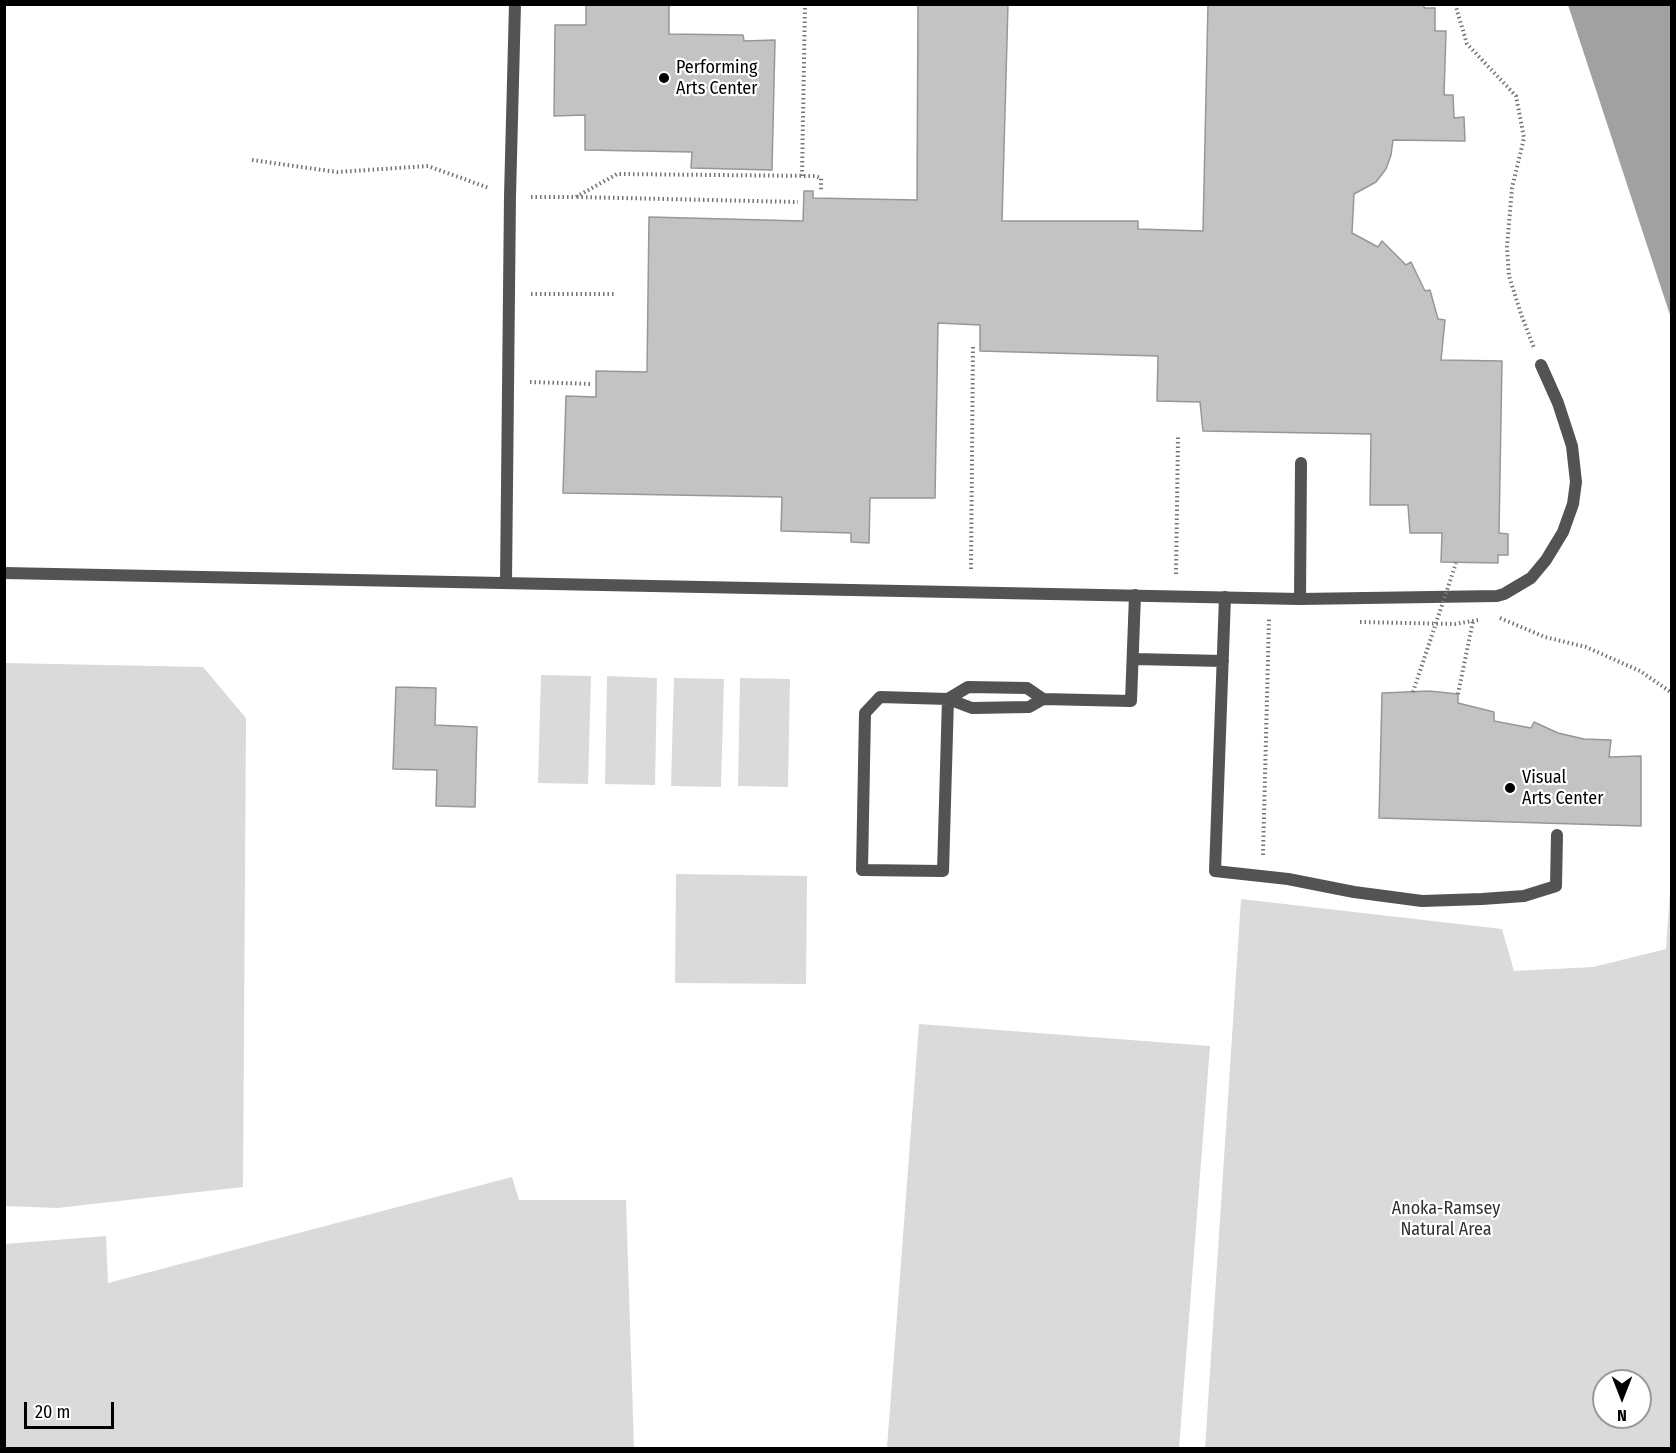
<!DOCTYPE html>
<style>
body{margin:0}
#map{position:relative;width:1676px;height:1453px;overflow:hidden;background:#fff;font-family:"Fira Sans Condensed",sans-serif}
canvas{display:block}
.frame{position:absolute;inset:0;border:6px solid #000;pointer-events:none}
.north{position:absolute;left:1592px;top:1369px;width:60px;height:60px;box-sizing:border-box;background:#fff;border:2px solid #999;border-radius:50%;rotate:180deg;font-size:16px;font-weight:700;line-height:24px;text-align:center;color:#000}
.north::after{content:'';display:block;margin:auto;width:21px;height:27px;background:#000;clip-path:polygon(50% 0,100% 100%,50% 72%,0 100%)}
.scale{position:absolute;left:24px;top:1402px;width:90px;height:27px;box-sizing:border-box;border:3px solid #000;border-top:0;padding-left:8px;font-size:18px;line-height:21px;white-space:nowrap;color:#000;-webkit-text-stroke:4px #fff;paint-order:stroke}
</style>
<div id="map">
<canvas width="1676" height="1453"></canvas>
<div class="frame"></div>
<div class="north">N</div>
<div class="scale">20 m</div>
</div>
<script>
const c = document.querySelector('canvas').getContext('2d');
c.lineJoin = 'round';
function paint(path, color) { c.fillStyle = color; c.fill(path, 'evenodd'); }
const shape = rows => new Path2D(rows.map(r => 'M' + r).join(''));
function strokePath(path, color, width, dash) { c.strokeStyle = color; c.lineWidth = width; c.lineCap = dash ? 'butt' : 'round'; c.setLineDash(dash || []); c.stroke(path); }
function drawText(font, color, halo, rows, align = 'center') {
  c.font = font + ' "Fira Sans Condensed",sans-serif'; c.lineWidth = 4.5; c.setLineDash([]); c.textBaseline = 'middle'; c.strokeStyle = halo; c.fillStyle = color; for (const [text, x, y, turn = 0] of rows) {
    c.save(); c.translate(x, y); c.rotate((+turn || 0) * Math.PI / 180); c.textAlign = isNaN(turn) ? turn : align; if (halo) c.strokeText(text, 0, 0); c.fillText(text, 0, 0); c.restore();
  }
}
const green = shape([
 [5,663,203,667,246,718,243,1187,57,1208,5,1206],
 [541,675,591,676,588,784,538,783],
 [607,676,657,678,655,785,605,784],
 [674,678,724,679,721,787,671,786],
 [740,678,790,679,788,787,738,786],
 [676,874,807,876,806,984,675,983],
 [1671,877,1671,1448,1205,1448,1241,899,1502,929,1514,971,1593,967,1666,949],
 [1604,1381,1640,1381,1640,1417,1604,1417],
 [919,1024,1210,1046,1179,1448,887,1448],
 [512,1177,519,1200,626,1200,634,1448,5,1448,5,1244,106,1236,108,1283]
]);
const water = shape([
 [1568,5,1671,5,1671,318]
]);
const building = shape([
 [586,4,669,4,669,34,743,35,744,41,775,40,772,170,691,168,692,152,585,150,585,115,554,116,555,25,586,25,586,4],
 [918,4,1008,4,1002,221,1138,221,1138,229,1203,231,1208,4,1424,4,1424,8,1435,8,1435,31,1446,31,1444,95,1453,95,1454,118,1464,117,1465,141,1393,140,1391,155,1386,169,1376,182,1354,194,1352,233,1378,247,1382,241,1406,265,1411,262,1425,291,1430,290,1438,319,1445,320,1441,360,1502,361,1499,533,1508,534,1508,555,1498,555,1498,563,1441,562,1442,533,1410,533,1408,505,1370,505,1371,434,1203,431,1200,402,1157,401,1158,356,980,351,980,325,938,323,935,498,870,498,869,543,851,542,851,533,781,531,782,497,563,493,566,396,596,397,596,371,647,372,649,217,803,221,804,191,813,191,813,198,917,200,918,4],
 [396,687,436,688,435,725,477,727,475,807,436,806,437,770,393,769,396,687],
 [1429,691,1458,694,1458,703,1494,712,1494,721,1531,728,1534,722,1558,733,1584,739,1611,740,1609,757,1641,756,1641,826,1379,818,1382,693,1429,691]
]);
const path = shape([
 [1455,4,1467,44,1516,96,1524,138,1512,188,1507,247,1509,276,1521,314,1534,348],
 [252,160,337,172,428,166,489,188],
 [802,176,805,4],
 [531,197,576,197,617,174,815,176,821,178,821,191],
 [577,197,798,202],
 [531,294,616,294],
 [530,382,592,384],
 [971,569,973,344],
 [1176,574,1178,437],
 [1500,618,1545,637,1586,647,1640,671,1672,693],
 [1360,622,1455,624,1478,620],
 [1458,694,1473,621],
 [1263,855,1269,619]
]);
const lane = shape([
 [1225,597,1215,871,1288,879,1354,892,1422,901,1482,899,1524,896,1556,886,1557,835],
 [1300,599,1301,463],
 [1134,659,1223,661],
 [948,699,943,871,862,870,865,713,880,697,948,699,972,708,1029,707,1043,699,1131,701,1135,595],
 [948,699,968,687,1027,688,1043,699]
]);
const street = shape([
 [4,573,1300,599,1497,596,1504,594,1531,578,1546,560,1563,532,1573,504,1576,482,1572,446,1558,403,1541,365],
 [506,583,510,196,515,4]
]);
const pathBridge = shape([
 [1413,692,1456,563]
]);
const markers = [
 [664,78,6,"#000"],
 [1510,788,6,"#000"]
];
const poiNames = [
 ["Performing",676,68],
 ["Arts Center",676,89],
 ["Visual",1522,778],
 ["Arts Center",1522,799]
];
const parkNames = [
 ["Anoka-Ramsey",1446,1209],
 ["Natural Area",1446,1230]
];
paint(green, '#dadada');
paint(water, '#a1a1a1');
paint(building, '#c3c3c3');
strokePath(building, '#979797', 1.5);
strokePath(path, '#757575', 4, [1.5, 3]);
strokePath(lane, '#535353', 12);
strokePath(street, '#535353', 12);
strokePath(pathBridge, '#757575', 4, [1.5, 3]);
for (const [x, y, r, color] of markers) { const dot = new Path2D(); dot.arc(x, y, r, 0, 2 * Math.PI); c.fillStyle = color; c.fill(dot); strokePath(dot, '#fff', 2); }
drawText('18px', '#000', '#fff', poiNames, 'left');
drawText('18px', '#313131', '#fff', parkNames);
</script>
